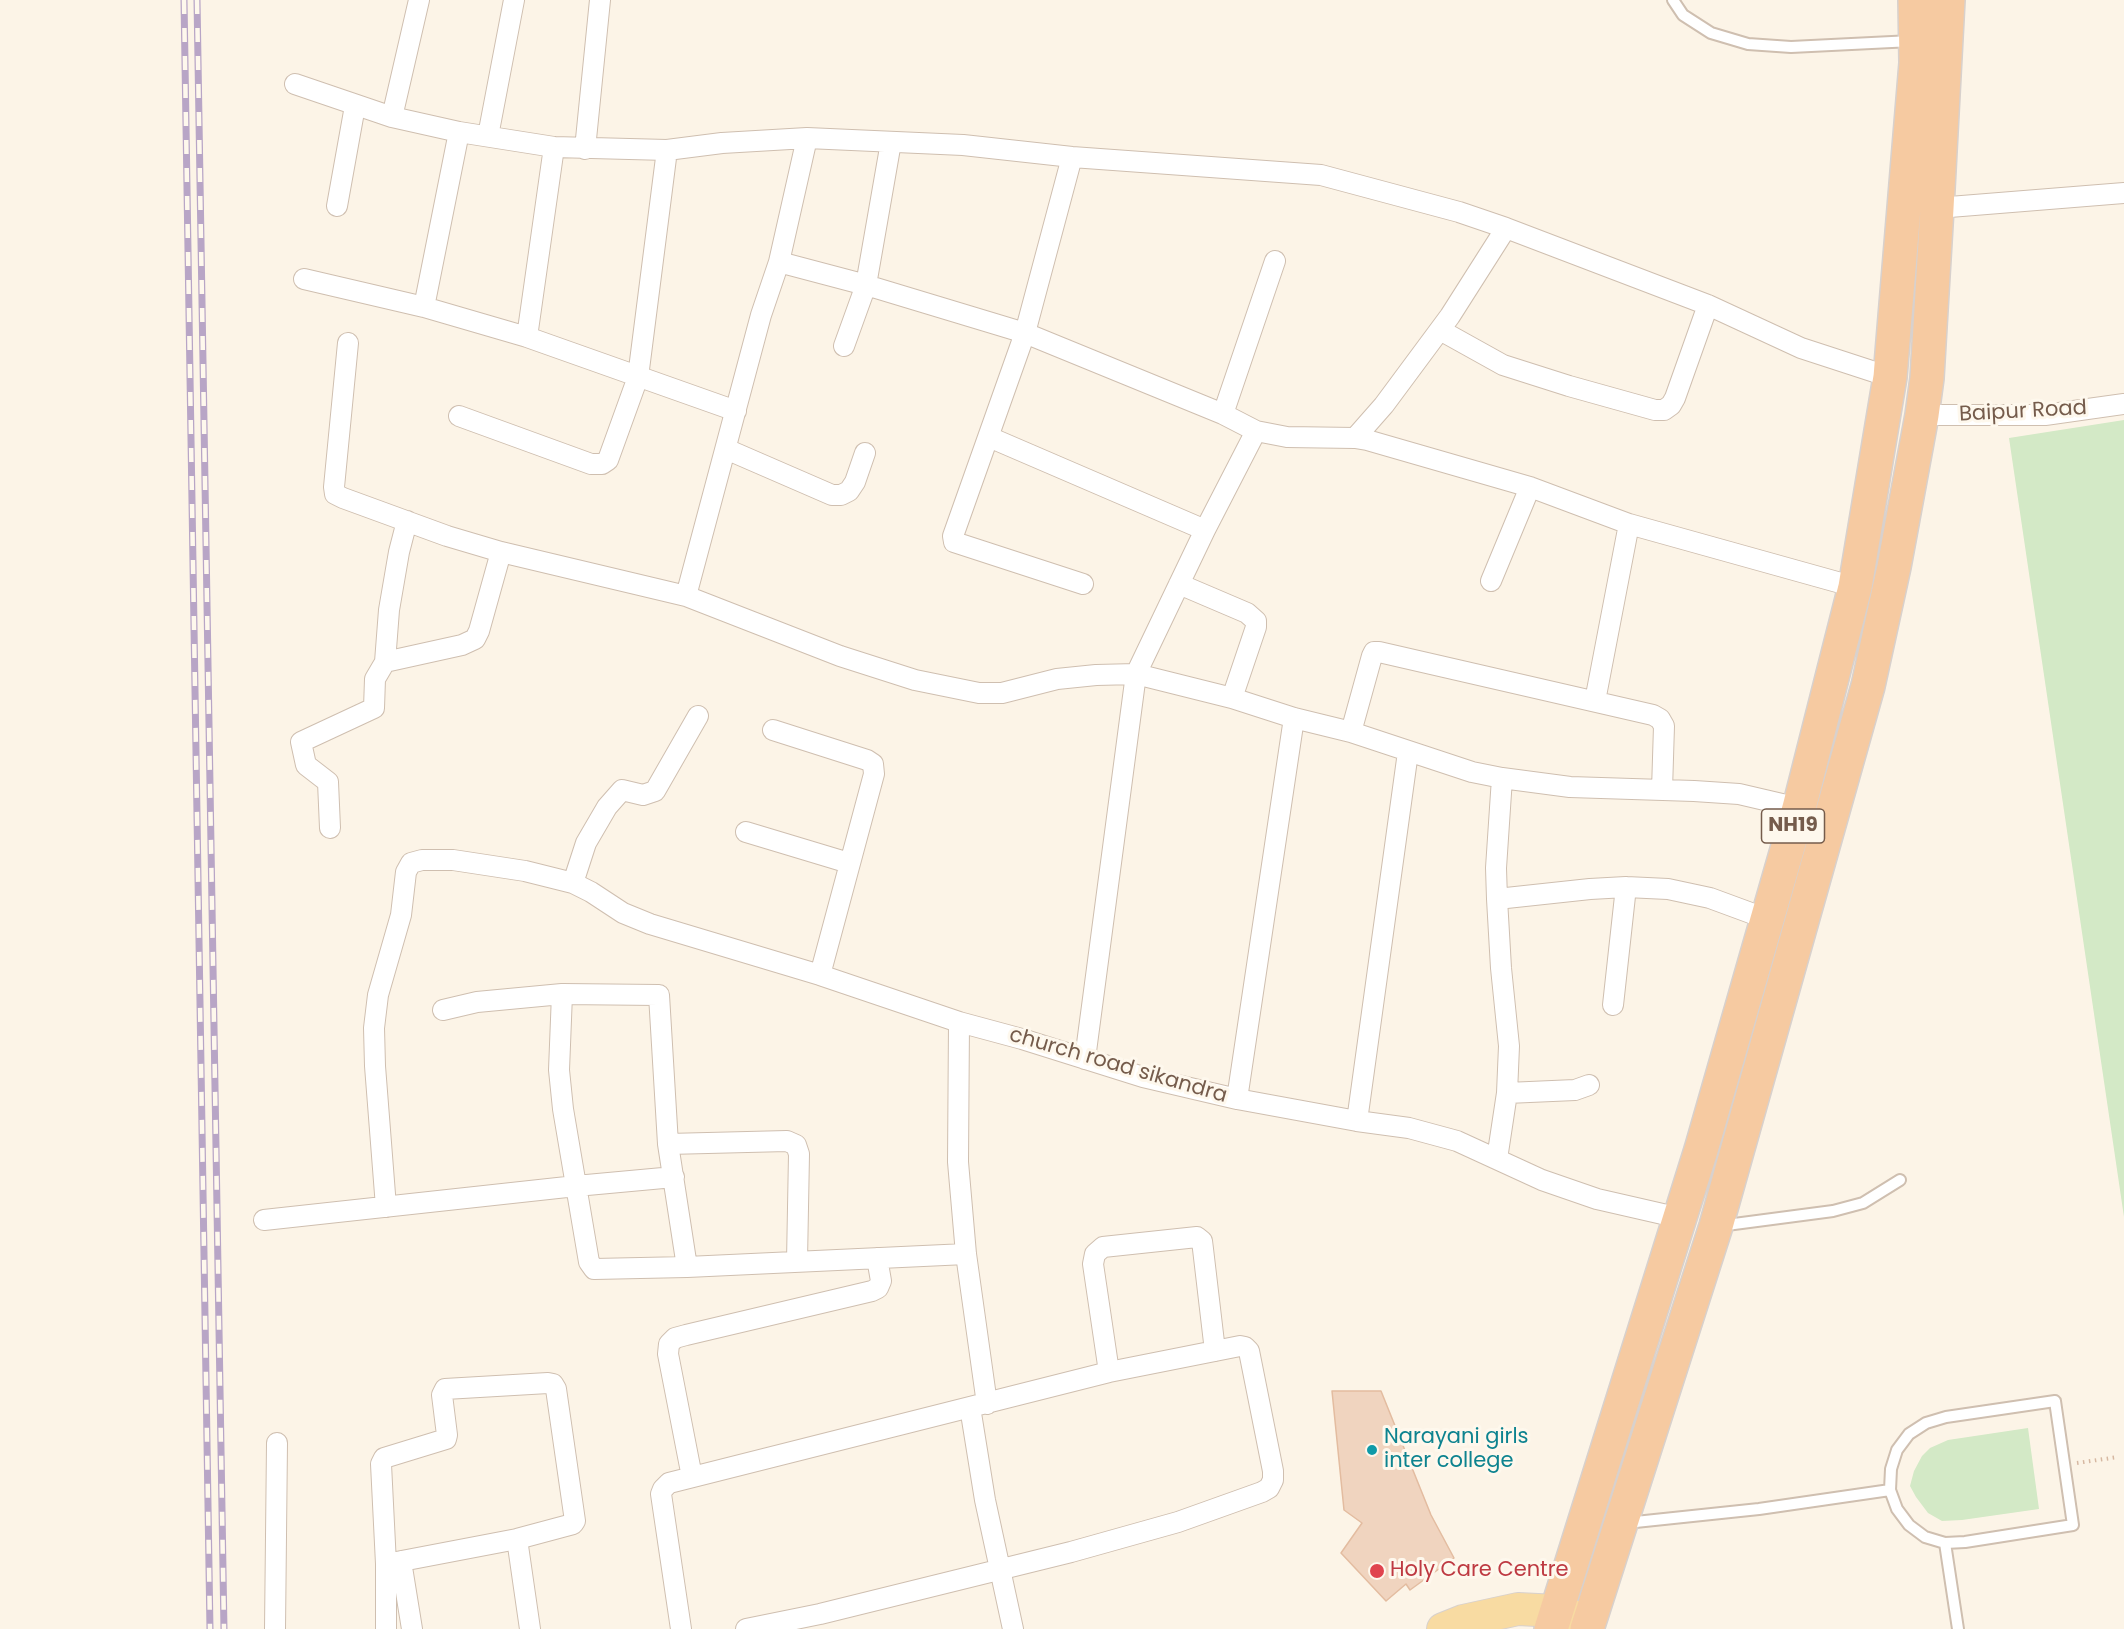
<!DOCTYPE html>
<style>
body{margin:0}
canvas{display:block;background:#fcf4e7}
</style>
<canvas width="2124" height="1629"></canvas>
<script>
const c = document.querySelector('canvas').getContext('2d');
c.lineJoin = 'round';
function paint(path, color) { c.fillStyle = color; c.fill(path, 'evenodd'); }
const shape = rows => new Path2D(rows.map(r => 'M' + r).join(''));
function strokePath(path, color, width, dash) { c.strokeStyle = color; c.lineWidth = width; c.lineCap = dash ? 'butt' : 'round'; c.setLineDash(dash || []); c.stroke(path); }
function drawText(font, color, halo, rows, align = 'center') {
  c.font = font + ' Poppins,sans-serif'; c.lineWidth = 6; c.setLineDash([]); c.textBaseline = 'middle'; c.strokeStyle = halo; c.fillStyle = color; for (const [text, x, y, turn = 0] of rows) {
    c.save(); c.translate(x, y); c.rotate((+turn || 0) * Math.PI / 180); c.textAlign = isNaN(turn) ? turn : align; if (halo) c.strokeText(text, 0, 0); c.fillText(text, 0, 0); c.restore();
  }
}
const green = shape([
 [2124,420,2124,1217,2009,438],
 [2028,1428,2039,1509,1962,1520,1942,1521,1928,1513,1916,1497,1910,1486,1914,1471,1922,1456,1930,1448,1948,1440]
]);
const building = shape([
 [1332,1391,1381,1391,1431,1515,1454,1558,1410,1590,1406,1584,1386,1601,1341,1553,1362,1523,1344,1510,1332,1391]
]);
const path = shape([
 [2077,1463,2118,1457]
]);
const service = shape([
 [1673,0,1683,15,1711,33,1748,44,1791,47,1912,41],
 [1719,1226,1833,1211,1863,1203,1900,1180],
 [2055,1401,2073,1525,1965,1542,1945,1543,1925,1537,1909,1525,1897,1509,1890,1490,1891,1469,1897,1450,1909,1434,1926,1423,1946,1417,2055,1401],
 [1626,1523,1759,1509,1890,1490],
 [1945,1543,1958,1629]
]);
const minor = shape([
 [295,84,392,117,459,132,554,147,667,150,638,377,608,460,602,464,591,464,459,416],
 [392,117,419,0],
 [488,136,514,0],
 [585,149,600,0],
 [667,150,722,143,807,138,963,145,1072,157,1321,175,1459,212,1506,228,1708,305,1801,348,1890,377],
 [1072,157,1025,333,953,536,954,542,1083,584],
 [337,206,355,106],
 [1937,208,2124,193],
 [779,262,866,285,1025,333,1223,414,1256,431,1287,437,1355,438,1367,440,1530,487,1629,524,1855,587],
 [304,279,424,307,527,337,736,411],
 [424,307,459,132],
 [1440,330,1503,365,1569,386,1655,410,1664,410,1671,405,1675,398,1708,305],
 [527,337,554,147],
 [348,343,334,487,335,494,343,498,447,536,501,552,686,596,840,656,915,680,979,693,1002,693,1057,679,1096,675,1136,674,1085,1059],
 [844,346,866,285,891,142],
 [1223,414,1275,261],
 [1922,415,2045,415,2124,404],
 [1256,431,1205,530,1136,674,1232,698,1294,718,1351,732,1472,772,1502,778,1570,787,1694,791,1739,794,1799,808],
 [989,437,1205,530],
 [1355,438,1384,405,1450,316,1506,228],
 [726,449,832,495,841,495,849,491,855,482,865,453],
 [1491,581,1530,487],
 [1179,584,1247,613,1256,621,1256,627,1232,698],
 [686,596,761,315,779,262,807,138],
 [385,662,389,610,399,552,407,521],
 [1595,701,1629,524],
 [773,730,867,760,873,764,874,774,820,975],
 [1351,732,1372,656,1374,652,1379,652,1653,715,1660,719,1664,726,1662,790],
 [330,828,328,782,306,765,301,742,374,708,375,679,385,662,462,645,475,639,479,631,501,552],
 [746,832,849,863],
 [573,883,586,843,607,807,622,790,643,795,655,791,698,716],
 [1497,899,1590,889,1626,887,1668,889,1710,898,1767,919],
 [562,994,659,995,668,1144,687,1267],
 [1613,1005,1626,887],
 [443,1010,477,1002,562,994,559,1070,563,1109,589,1262,594,1269,687,1267,966,1254],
 [1507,1093,1575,1090,1589,1085],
 [1237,1099,1294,718],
 [1357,1121,1408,752],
 [668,1144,787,1141,796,1145,799,1154,797,1261],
 [1497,1159,1507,1093,1509,1046,1501,968,1497,899,1496,868,1502,778],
 [386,1207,375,1066,374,1028,378,995,401,915,406,872,411,863,422,860,453,860,525,871,573,883,591,892,623,913,650,924,820,975,959,1022],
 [264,1220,576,1186,674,1177],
 [1109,1372,1093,1264,1095,1254,1103,1247,1197,1237,1202,1241,1203,1249,1215,1351],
 [987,1404,966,1254,958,1162,959,1022,1022,1039,1143,1077,1237,1099,1357,1121,1409,1128,1457,1141,1542,1180,1597,1199,1680,1218],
 [970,1407,985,1500,1013,1629],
 [692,1477,668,1354,669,1344,675,1338,686,1335,872,1291,878,1288,881,1281,877,1258],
 [517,1539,530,1629],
 [401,1561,412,1629],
 [275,1629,277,1443],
 [386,1629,386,1564,381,1464,384,1458,446,1439,447,1435,442,1395,445,1389,548,1383,553,1384,556,1389,575,1521,573,1524,517,1539,386,1564],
 [681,1629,661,1494,663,1489,669,1483,1109,1372,1240,1346,1245,1347,1249,1351,1273,1471,1273,1480,1269,1488,1262,1492,1178,1522,1071,1552,820,1614,746,1629]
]);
const primary = shape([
 [1443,1629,1463,1621,1518,1609,1557,1611,1582,1619]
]);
const trunk = shape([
 [1551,1629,1701,1150,1799,808,1855,587,1890,377,1916,63,1915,0],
 [1587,1629,1716,1226,1868,686,1894,567,1922,415,1927,378,1937,208,1948,0]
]);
const rail = shape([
 [184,0,210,1629],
 [197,0,224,1629]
]);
const markers = [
 [1372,1450,6,"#0f9aa8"],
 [1377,1571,8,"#e0444e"]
];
const shields = [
 [1793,826,63]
];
const shieldNames = [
 ["NH19",1793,826]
];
const streetNames = [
 ["Baipur Road",2023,412,-3],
 ["church road sikandra",1118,1066,16]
];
const cultureNames = [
 ["Narayani girls",1384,1438],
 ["inter college",1384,1462]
];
const healthNames = [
 ["Holy Care Centre",1390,1571]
];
paint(green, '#d3e9c6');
paint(building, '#f0d4bf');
strokePath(building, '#e3bca0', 1.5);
strokePath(service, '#cfbfb0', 14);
strokePath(minor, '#cfbfb0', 22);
strokePath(primary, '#d8d1cd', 34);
strokePath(trunk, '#d8d1cd', 36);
strokePath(path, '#d6b8a2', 4, [1.5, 4.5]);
strokePath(service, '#fff', 10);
strokePath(minor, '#fff', 20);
strokePath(primary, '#f8dba2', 32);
strokePath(trunk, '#f6caa1', 33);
strokePath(rail, '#b8a5c6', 7);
strokePath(rail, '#fef8ed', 4.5, [14]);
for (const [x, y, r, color] of markers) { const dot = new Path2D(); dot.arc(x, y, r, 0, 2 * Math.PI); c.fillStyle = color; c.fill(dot); strokePath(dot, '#fef8ed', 2); }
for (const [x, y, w] of shields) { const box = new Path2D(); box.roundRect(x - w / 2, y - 17, w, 34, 4.5); c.fillStyle = '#fef8ed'; c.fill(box); strokePath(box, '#755c4c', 1.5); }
drawText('bold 20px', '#755c4c', null, shieldNames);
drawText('21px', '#755c4c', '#fef8ed', streetNames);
drawText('21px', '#0d838f', '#fef8ed', cultureNames, 'left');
drawText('21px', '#be3a42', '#fef8ed', healthNames, 'left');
</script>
